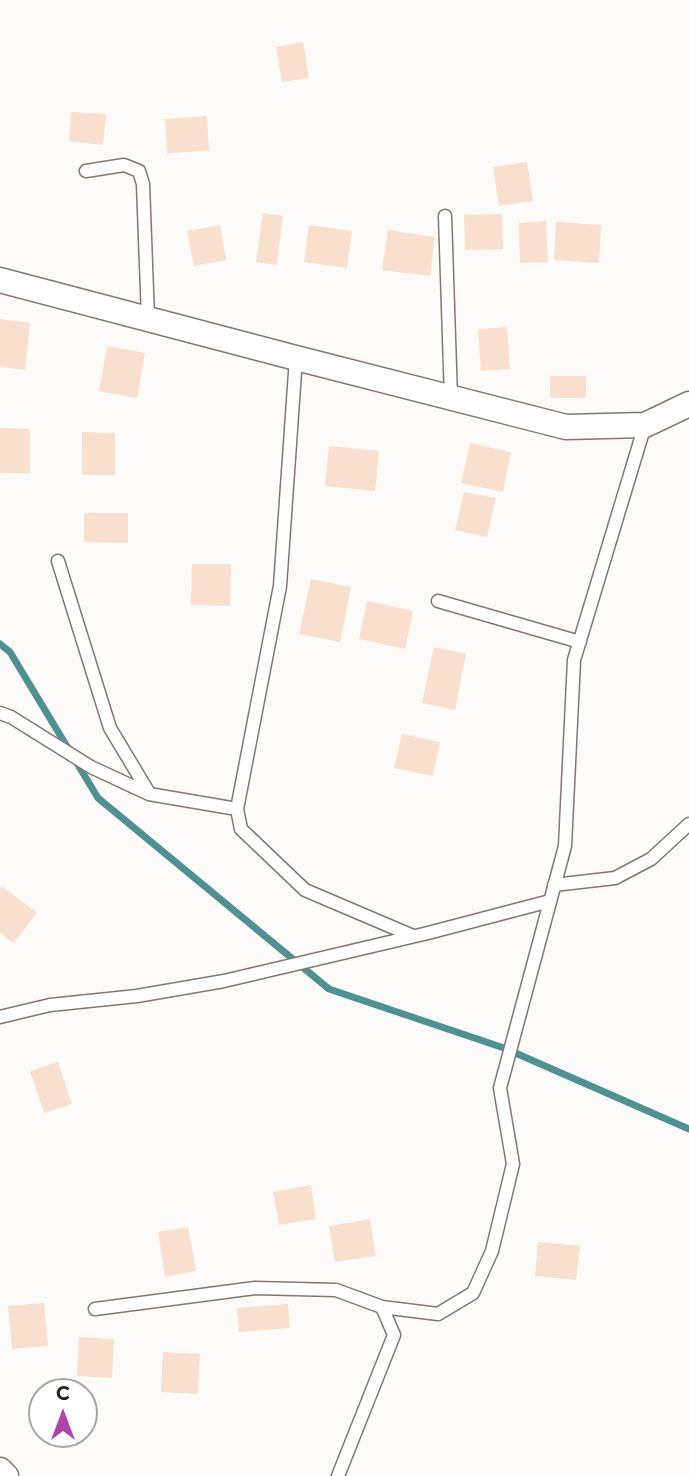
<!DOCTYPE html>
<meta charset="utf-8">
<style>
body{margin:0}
#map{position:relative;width:689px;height:1476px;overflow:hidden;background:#fdfbf9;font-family:Montserrat,sans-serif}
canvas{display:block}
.north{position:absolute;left:28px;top:1378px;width:70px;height:70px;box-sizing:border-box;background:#fff;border:2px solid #a7a6a5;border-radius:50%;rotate:0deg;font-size:19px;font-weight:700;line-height:28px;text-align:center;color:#24201d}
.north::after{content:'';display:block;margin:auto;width:24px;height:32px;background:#ad46aa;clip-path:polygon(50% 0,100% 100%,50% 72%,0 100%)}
</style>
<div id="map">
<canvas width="689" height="1476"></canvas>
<div class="north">С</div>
</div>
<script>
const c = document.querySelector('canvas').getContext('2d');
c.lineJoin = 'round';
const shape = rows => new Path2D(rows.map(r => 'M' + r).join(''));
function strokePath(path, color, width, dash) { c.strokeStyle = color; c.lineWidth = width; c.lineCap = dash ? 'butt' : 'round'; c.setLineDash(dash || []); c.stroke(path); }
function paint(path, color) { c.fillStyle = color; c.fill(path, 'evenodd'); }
const stream = shape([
 [0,644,10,652,98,798,329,989,504,1048,689,1129]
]);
const building = shape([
 [303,42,309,78,282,82,276,47],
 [71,112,106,114,103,145,69,141],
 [207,116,209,151,167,153,165,119],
 [527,162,533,201,499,206,493,167],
 [263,213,283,216,277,265,256,262],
 [502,214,503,249,465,250,464,215],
 [546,221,548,262,520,263,519,223],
 [556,222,601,225,599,263,554,260],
 [220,225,226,260,194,266,187,231],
 [309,225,352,231,347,268,304,262],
 [388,230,435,237,430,276,382,270],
 [0,319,30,323,25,370,0,367],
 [507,327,510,369,481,371,478,329],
 [107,346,145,353,137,398,99,391],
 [550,376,586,376,586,398,550,398],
 [0,428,30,429,30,473,0,473],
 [82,432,115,433,115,475,82,475],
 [470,443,511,452,503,492,461,483],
 [329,446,379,451,375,491,325,486],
 [464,492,496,498,487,537,455,530],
 [84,513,128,513,128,543,84,542],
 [192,564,231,564,230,606,191,605],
 [311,579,351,587,340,642,299,634],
 [367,601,413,611,405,649,359,639],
 [434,647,466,654,455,710,422,703],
 [402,734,440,742,433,776,394,768],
 [2,886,37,913,13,943,0,932,0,889],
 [58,1062,72,1104,44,1113,30,1071],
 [311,1185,316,1219,279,1225,273,1192],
 [370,1219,376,1256,335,1262,329,1226],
 [188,1227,196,1271,165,1277,158,1232],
 [538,1242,580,1246,576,1280,535,1276],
 [44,1303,48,1346,12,1349,8,1306],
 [288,1304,290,1328,239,1332,237,1308],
 [79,1337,114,1339,112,1378,77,1376],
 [163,1352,200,1354,198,1394,161,1392]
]);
const lane = shape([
 [86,171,124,165,139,171,143,184,148,318],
 [445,216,451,398],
 [296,358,280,586,237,809,241,829,305,890,413,936],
 [58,561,110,728,149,793],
 [438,601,580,642],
 [0,713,11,717,91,767,149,794,237,809],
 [554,885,615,878,651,859,689,824],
 [0,1017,50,1005,137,996,224,981,428,933,550,901],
 [382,1307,438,1314,473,1293,492,1251,513,1164,500,1088,565,846,574,660,645,425],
 [95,1309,255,1288,336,1290,382,1307,394,1335,338,1476]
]);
const street = shape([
 [0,280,296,358,566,427,645,425,689,404],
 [0,1470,6,1476]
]);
strokePath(stream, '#4f9093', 7);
paint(building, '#f8dfce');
strokePath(lane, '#827770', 15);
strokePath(street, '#827770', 27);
strokePath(lane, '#fff', 12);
strokePath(street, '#fff', 24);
</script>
